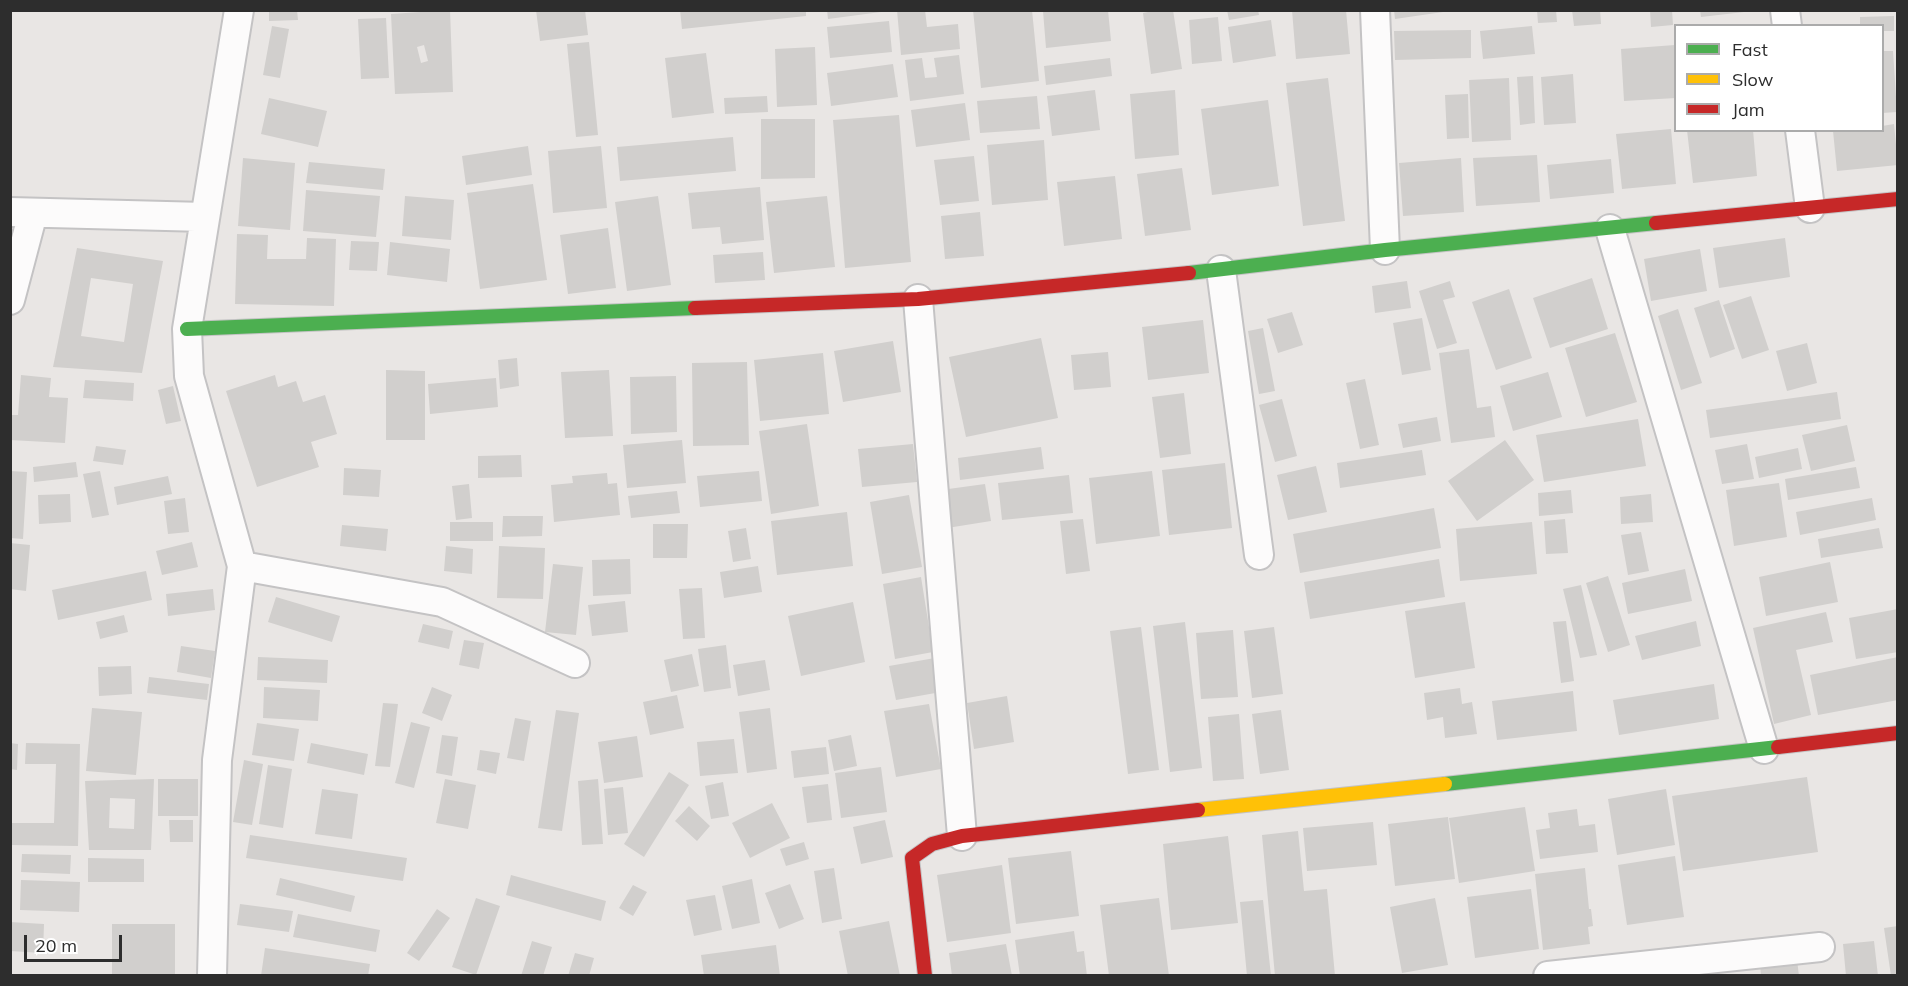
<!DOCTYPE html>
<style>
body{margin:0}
#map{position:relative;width:1908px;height:986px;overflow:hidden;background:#e9e6e4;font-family:Mulish,sans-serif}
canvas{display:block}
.frame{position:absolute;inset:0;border:12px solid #2d2d2d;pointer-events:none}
.legend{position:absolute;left:1674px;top:24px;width:210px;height:108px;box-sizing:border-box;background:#fff;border:2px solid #ababab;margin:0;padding:8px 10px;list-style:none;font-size:18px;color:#2d2d2d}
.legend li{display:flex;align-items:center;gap:12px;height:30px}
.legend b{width:30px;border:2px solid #ababab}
.scale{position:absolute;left:24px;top:935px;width:98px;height:27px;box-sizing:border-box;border:3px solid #2d2d2d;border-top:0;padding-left:8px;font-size:18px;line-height:21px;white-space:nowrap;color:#2d2d2d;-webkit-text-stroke:4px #fff;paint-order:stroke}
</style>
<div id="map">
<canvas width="1908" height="986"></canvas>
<div class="frame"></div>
<ul class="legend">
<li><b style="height:8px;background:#4caf50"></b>Fast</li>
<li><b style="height:8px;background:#ffc107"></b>Slow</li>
<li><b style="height:8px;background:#c62828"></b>Jam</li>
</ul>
<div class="scale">20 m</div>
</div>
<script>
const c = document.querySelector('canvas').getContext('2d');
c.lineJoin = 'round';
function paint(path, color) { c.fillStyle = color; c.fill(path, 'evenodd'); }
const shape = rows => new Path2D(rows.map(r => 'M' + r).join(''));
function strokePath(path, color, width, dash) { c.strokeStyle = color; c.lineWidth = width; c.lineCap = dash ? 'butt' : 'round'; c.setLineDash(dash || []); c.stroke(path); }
const building = shape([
 [269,10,297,10,298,20,269,21],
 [450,10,453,92,395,94,391,14],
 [424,45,428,61,421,63,417,47],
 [536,10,585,10,588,35,540,41],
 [680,10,806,10,806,16,682,29],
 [827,10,881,10,881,12,828,19],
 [897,10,925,10,927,27,958,24,960,49,901,55],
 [973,10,1032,10,1039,81,981,88],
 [1108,10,1111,41,1046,48,1043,11],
 [1158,10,1173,10,1182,69,1151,74,1143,13],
 [1227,10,1258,10,1259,15,1229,20],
 [1292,10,1346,10,1350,54,1296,59],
 [1394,10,1443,10,1443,12,1395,19],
 [1537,10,1556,10,1557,22,1538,23],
 [1572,10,1600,10,1601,24,1574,26],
 [1650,10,1672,10,1673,25,1651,27],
 [1700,10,1744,10,1744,12,1701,17],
 [1894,16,1894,31,1882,31,1882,26,1860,26,1860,17],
 [1218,17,1222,61,1192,64,1189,20],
 [386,18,389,78,361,79,358,19],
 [1271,20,1276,56,1233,63,1228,27],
 [889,21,892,52,830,58,827,27],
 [272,26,289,29,280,78,263,75],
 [1532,26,1535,54,1483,59,1480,31],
 [1471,30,1471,58,1395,60,1394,31],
 [589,42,598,135,576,137,567,44],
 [1675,45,1676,98,1624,101,1621,49],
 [815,47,817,105,777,107,775,49],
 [1882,51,1893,51,1897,112,1882,113],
 [706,53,714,113,672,118,665,58],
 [959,55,964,94,910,101,905,60,922,58,925,78,937,77,934,58],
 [1110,58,1112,76,1046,85,1044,66],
 [893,64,898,97,831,106,827,73],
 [1573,74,1576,123,1544,125,1541,77],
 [1533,76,1535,123,1520,125,1517,77],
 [1328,78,1345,221,1303,226,1286,83],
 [1509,78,1511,140,1472,142,1469,80],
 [1095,90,1100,130,1052,136,1047,96],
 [1175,90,1179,155,1135,159,1130,94],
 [1468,94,1469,138,1447,139,1445,95],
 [767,96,768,112,725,114,724,98],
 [1037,96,1040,129,980,133,977,101],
 [269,98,327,111,318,147,261,134],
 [1268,100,1279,186,1212,195,1201,109],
 [965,103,970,140,916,147,911,110],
 [899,115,911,262,845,268,833,120],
 [761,119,815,119,815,178,761,179],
 [1894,124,1898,165,1837,171,1833,131,1882,130,1882,126],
 [1671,129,1676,184,1622,189,1616,134],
 [1687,130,1753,130,1757,176,1693,183],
 [733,137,736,171,620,181,617,147],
 [1044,140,1048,200,992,205,987,145],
 [528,146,532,175,466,185,462,156],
 [601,146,607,208,553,213,548,151],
 [1537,155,1540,202,1476,206,1473,158],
 [974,156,979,201,940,205,934,160],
 [243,158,295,163,290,230,238,226],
 [1461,158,1464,212,1403,216,1399,163],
 [1611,159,1614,193,1550,199,1547,165],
 [309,162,385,169,383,190,306,183],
 [1182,168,1191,230,1145,236,1137,174],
 [1115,176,1122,239,1064,246,1057,182],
 [533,184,547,280,480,289,467,193],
 [760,187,764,240,722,244,720,227,692,229,688,193],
 [306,190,380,196,376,237,303,231],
 [405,196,454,200,451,240,402,236],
 [658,196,671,285,627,291,615,202],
 [827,196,835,267,774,273,766,202],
 [980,212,984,256,945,259,941,216],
 [608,228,616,288,568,294,560,235],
 [237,234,268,235,267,259,306,259,307,238,336,239,334,306,235,304],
 [1785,238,1790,277,1719,288,1713,248],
 [351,241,379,242,377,271,349,270],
 [390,242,450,249,447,282,387,275],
 [77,248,163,261,142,373,53,367],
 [91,278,133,284,124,342,81,336],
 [1700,249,1707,291,1651,301,1644,259],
 [763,252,765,280,715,283,713,255],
 [1592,278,1608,329,1550,348,1533,298],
 [1407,281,1411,308,1375,313,1372,286],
 [1450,281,1455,297,1443,300,1457,343,1437,349,1419,291],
 [1509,289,1532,358,1496,370,1472,302],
 [1751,296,1769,350,1742,359,1723,305],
 [1719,300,1735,349,1710,358,1694,308],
 [1678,309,1702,383,1681,390,1658,316],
 [1292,312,1303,345,1278,353,1267,319],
 [1422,318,1431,370,1402,375,1393,323],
 [1203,320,1209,373,1148,380,1142,327],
 [1263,328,1275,391,1259,394,1248,331],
 [1615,333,1637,402,1586,417,1565,348],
 [1041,338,1058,418,966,437,949,357],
 [893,341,901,392,843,402,834,351],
 [1807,343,1817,383,1787,391,1776,351],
 [1469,349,1477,408,1491,406,1495,437,1451,443,1439,353],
 [1108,352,1111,387,1074,390,1071,355],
 [823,353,829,414,760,421,754,360],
 [517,358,519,386,500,389,498,360],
 [747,362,749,445,693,446,692,363],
 [386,370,425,371,425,440,386,440],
 [609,370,613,436,565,438,561,372],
 [1548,372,1562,417,1513,431,1500,386],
 [21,375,51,378,49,397,68,398,65,443,10,440,10,415,18,415],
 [275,375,278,387,296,381,303,402,325,395,337,434,311,442,319,467,257,487,226,391],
 [676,376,677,432,631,434,630,377],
 [496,378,498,407,430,414,428,384],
 [1365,379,1379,445,1360,449,1346,383],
 [85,380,134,383,133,401,83,398],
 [173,386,181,421,166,424,158,390],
 [1837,392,1841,419,1710,438,1706,410],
 [1184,393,1191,454,1160,458,1152,397],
 [1282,399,1297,456,1275,462,1259,405],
 [1437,417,1441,441,1403,448,1398,424],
 [1638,419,1646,466,1544,482,1536,435],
 [807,424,819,506,771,514,759,431],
 [1847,425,1855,461,1811,471,1802,435],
 [682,440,686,483,627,488,623,445],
 [1505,440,1534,480,1477,521,1448,481],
 [913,444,917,482,862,487,858,449],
 [1747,444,1754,479,1722,484,1715,450],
 [96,446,126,450,123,465,93,461],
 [1041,447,1044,469,960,480,958,458],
 [1798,448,1802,469,1759,478,1755,457],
 [1422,450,1426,475,1340,488,1337,463],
 [521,455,522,477,478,478,478,456],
 [76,462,78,477,34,482,33,467],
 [1225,463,1232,528,1169,535,1162,470],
 [1316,466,1327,512,1288,520,1277,475],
 [1856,467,1860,488,1788,500,1785,479],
 [344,468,381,470,379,497,343,495],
 [10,471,27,472,23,539,10,538],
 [100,471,109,515,92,518,83,474],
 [759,471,762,501,700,507,697,476],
 [1152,471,1160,536,1096,544,1089,478],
 [607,473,608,484,617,483,620,515,554,522,551,485,573,483,572,476],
 [1069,475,1073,513,1002,520,998,483],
 [168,476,172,494,117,505,114,487],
 [1779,483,1787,537,1734,546,1726,490],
 [469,484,472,518,456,520,452,486],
 [985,484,991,521,947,528,941,490],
 [1571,490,1573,513,1539,516,1538,493],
 [677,491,680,513,631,518,628,496],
 [70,494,71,522,39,524,38,495],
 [1651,494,1653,522,1621,524,1620,497],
 [909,495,922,567,882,574,870,502],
 [185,498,189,532,168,534,164,501],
 [1872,498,1876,520,1800,535,1796,512],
 [1434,508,1441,548,1300,573,1293,534],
 [847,512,853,566,777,575,771,521],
 [503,516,543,516,542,536,502,537],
 [1083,519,1090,571,1066,574,1060,521],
 [1565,519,1568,553,1546,554,1544,521],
 [450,522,493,522,493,541,450,541],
 [1532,522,1537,574,1460,581,1456,529],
 [653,524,688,524,687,558,653,558],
 [342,525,388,529,386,551,340,546],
 [746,528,751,559,733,562,728,531],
 [1879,528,1883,548,1821,558,1818,539],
 [1641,532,1649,571,1628,575,1621,535],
 [192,542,198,567,162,575,156,551],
 [10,543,30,545,26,591,10,589],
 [446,546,473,549,472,574,444,571],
 [499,546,545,548,543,599,497,598],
 [630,559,631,594,593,596,592,560],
 [1439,559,1445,597,1310,619,1304,582],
 [1830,562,1838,602,1766,616,1759,577],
 [553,564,583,567,576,635,545,632],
 [758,566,762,592,724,598,720,572],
 [1685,569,1692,601,1628,614,1622,583],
 [146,571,152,600,58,620,52,590],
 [1608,576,1630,645,1608,652,1586,583],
 [921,577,933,652,895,659,883,584],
 [1581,585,1597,655,1580,658,1563,589],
 [702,588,705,638,683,639,679,589],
 [213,589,215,610,168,616,166,594],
 [276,597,340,616,332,642,268,622],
 [625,601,628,632,592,636,588,605],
 [853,602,865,662,801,676,788,616],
 [1465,602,1475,668,1415,678,1405,611],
 [1898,609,1898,652,1856,659,1849,618],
 [1826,612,1833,642,1796,650,1811,715,1774,724,1753,628],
 [124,615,128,632,100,639,96,622],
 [1566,621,1574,681,1561,683,1553,622],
 [1696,621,1701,646,1642,660,1635,636],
 [1185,622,1202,768,1170,772,1153,626],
 [423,624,453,631,449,649,418,642],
 [1141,627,1159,770,1128,774,1110,631],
 [1274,627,1283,694,1252,698,1244,631],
 [1233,630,1238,697,1201,699,1196,633],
 [464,640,484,643,479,669,459,665],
 [726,645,731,688,704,692,698,649],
 [181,646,215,651,211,678,177,672],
 [692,654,699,686,671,692,664,660],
 [258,657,328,660,327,683,257,680],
 [1898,657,1898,700,1818,715,1810,675],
 [935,658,941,692,896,700,889,666],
 [765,660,770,690,738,696,733,665],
 [131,666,132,694,99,696,98,667],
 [149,677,209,684,207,700,147,693],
 [1714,684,1719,719,1619,735,1613,700],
 [264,687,320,690,318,721,263,718],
 [432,687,452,695,442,721,422,713],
 [1460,688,1462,704,1472,702,1477,734,1445,738,1443,717,1427,720,1424,693],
 [1573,691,1577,731,1497,740,1492,701],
 [677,695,684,728,650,735,643,702],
 [1007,696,1014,742,974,749,967,703],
 [383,703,398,704,390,767,375,766],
 [929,704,941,769,896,777,884,711],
 [92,708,142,712,136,775,86,771],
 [770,708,777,769,747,773,739,712],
 [556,710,579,713,562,831,538,828],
 [1281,710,1289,770,1260,774,1252,714],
 [1239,714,1244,779,1213,781,1208,717],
 [515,718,531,721,524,761,507,758],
 [411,722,430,727,414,788,395,783],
 [257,723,299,729,294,761,252,755],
 [442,735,458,737,452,776,436,773],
 [851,735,857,766,834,771,828,740],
 [637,736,643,777,604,783,598,742],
 [734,739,738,773,700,776,697,742],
 [10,743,18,744,17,770,10,769],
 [26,743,80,744,78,846,10,845,10,823,54,823,56,764,25,764],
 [311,743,368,754,364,775,307,763],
 [826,747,829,774,794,778,791,751],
 [480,750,500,753,496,774,477,770],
 [244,760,263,764,252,825,233,822],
 [268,765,292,769,283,828,259,824],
 [881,767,887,812,841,818,835,773],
 [669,772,689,785,644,857,624,844],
 [1807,777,1818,852,1683,871,1672,796],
 [154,779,151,850,89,850,85,781],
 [110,798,135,799,134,829,109,828],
 [158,779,198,779,198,816,158,816],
 [445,779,476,785,468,829,436,823],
 [598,779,603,844,582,845,578,781],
 [723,782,729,816,711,819,705,786],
 [828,784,832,820,807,823,802,787],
 [623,787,628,833,608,835,604,789],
 [322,789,358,794,352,839,315,834],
 [1666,789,1675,845,1617,855,1608,799],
 [772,803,790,838,750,858,732,823],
 [689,806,710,826,697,841,675,821],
 [1525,807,1535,871,1459,883,1449,818],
 [1577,809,1579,826,1595,824,1598,852,1540,859,1536,830,1550,828,1548,813],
 [1448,817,1455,879,1395,886,1388,824],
 [169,820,193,820,193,842,170,842],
 [885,820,893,857,861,864,853,827],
 [1373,822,1377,865,1307,871,1303,828],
 [1298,831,1304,891,1327,889,1335,976,1275,976,1262,835],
 [250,835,407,858,403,881,246,858],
 [1228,836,1238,923,1171,930,1163,844],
 [804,842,809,859,786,866,780,849],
 [1071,851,1079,916,1016,924,1008,858],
 [22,854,71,855,70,874,21,872],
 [1675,856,1684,917,1627,925,1618,865],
 [88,858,144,859,144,882,88,882],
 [1002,865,1011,933,947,942,937,875],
 [834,868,842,919,822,923,814,871],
 [1585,868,1589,909,1591,909,1593,926,1588,927,1590,944,1543,950,1535,874],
 [511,875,606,901,601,921,506,895],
 [280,878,355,896,351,912,276,895],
 [752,879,760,923,732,929,722,886],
 [21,880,80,882,79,912,20,910],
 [790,884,804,919,779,929,765,893],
 [633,885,647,892,633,916,619,908],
 [1531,889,1539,949,1475,958,1467,897],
 [715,895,722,930,694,936,686,900],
 [476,898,500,906,476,975,452,967],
 [1159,898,1169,976,1109,976,1100,905],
 [1435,898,1448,965,1402,973,1390,907],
 [1263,900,1271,976,1247,976,1240,902],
 [240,904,293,911,289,932,237,925],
 [437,909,450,918,419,961,407,953],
 [298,914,380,930,376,952,293,937],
 [889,921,900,976,848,976,839,931],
 [10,922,44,924,43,953,10,951],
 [112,924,175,924,175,976,112,976],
 [1898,926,1898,976,1891,976,1884,928],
 [1074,931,1077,952,1084,951,1087,976,1020,976,1015,940],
 [532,941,552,947,543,976,521,976],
 [1874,941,1878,976,1846,976,1843,944],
 [1006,944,1012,976,952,976,949,953],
 [776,945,780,976,704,976,701,955],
 [265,948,370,964,368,976,261,976],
 [575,953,594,958,589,976,568,976],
 [1797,960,1799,976,1761,976,1760,964]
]);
const street = shape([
 [1375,10,1385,250],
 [1785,10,1787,26],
 [1800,130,1810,208],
 [10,212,205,217],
 [1610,229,1764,749],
 [1221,270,1259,555],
 [918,299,962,836],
 [10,300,33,213],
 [242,566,442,602,575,663],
 [212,976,217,760,242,566,189,376,187,329,239,10],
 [1548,976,1820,947]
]);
const fast = shape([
 [1189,273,1385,250,1656,223],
 [187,329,695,308],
 [1445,784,1778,747]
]);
const slow = shape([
 [1198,810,1445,784]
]);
const jam = shape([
 [1656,223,1898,199],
 [695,308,918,299,1189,273],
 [1778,747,1898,733],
 [925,976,912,858,932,844,962,836,1198,810]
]);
paint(building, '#d1cfcd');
strokePath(street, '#c4c3c4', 32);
strokePath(fast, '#c4c3c4', 16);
strokePath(slow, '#c4c3c4', 16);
strokePath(jam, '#c4c3c4', 16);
strokePath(street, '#fcfbfb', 28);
strokePath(fast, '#4caf50', 14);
strokePath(slow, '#ffc107', 14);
strokePath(jam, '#c62828', 14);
</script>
